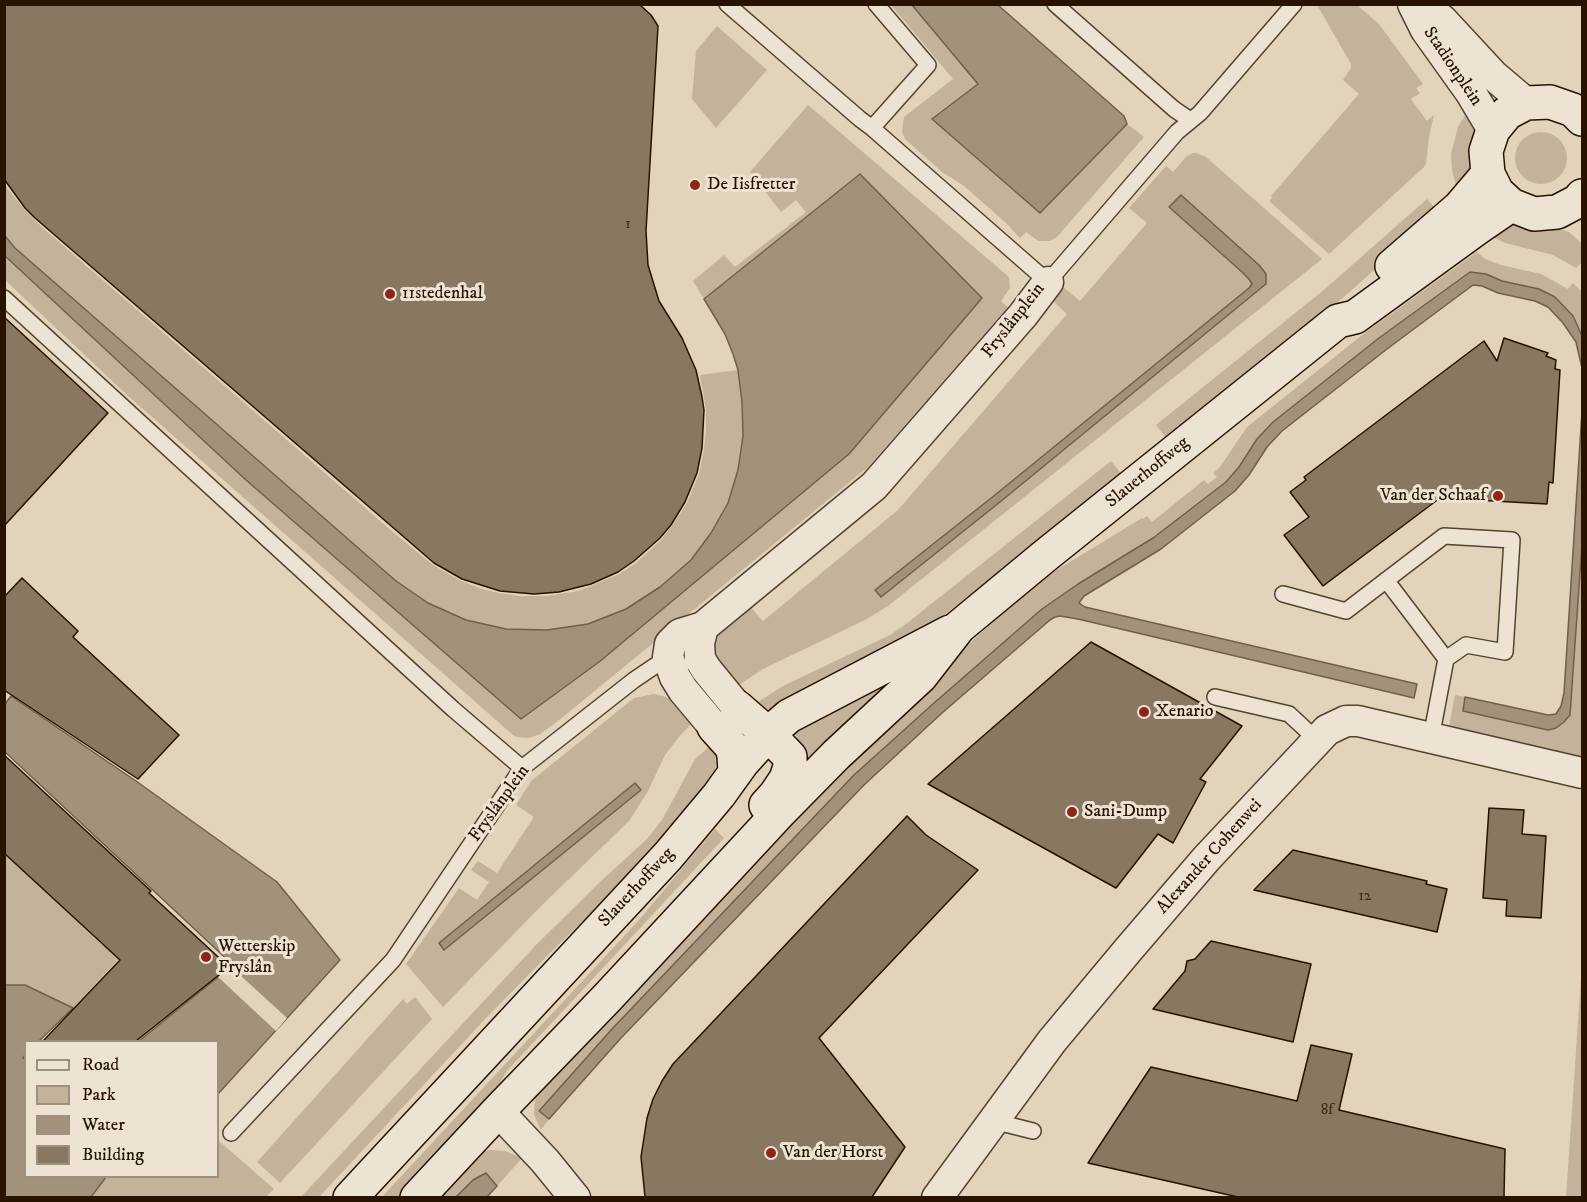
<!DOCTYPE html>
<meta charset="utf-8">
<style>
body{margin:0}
#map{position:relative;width:1587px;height:1202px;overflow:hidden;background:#e1d4ba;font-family:"IM FELL DW Pica",serif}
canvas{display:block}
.frame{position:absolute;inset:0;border:6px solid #281200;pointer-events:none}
.legend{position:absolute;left:24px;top:1040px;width:195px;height:138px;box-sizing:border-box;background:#ece3d2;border:2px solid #9e8f7e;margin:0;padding:8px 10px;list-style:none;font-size:18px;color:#281200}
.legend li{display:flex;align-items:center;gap:12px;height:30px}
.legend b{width:30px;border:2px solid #9e8f7e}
</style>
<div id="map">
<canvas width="1587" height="1202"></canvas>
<div class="frame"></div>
<ul class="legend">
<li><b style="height:8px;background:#ece3d2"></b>Road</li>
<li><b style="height:16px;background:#c2b39a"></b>Park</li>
<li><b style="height:16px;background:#a2927b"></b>Water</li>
<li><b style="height:16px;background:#887761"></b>Building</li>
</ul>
</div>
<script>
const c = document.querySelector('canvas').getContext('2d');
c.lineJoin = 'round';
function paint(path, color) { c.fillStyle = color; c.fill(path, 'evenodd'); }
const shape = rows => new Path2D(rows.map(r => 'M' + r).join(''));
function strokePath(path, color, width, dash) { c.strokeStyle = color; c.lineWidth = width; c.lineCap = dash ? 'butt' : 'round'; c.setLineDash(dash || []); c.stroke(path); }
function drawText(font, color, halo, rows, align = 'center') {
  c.font = font + ' "IM FELL DW Pica",serif'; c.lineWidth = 6; c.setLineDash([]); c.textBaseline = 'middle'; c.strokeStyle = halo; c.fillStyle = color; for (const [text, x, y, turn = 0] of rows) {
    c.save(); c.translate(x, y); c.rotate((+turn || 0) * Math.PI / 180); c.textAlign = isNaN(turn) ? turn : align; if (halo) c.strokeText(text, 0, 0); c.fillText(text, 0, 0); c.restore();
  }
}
const green = shape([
 [891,5,912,5,978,84,933,118,1040,212,1127,124,1144,137,1057,237,1050,241,1038,241,1026,232,1020,238,1005,222,964,186,942,172,905,139,902,132,904,117,953,79],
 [1317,5,1357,5,1379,24,1423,84,1416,88,1420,93,1411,99,1427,121,1434,115,1429,137,1426,163,1424,167,1329,254,1269,201,1272,198,1271,196,1359,94,1343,80,1351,68,1351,64],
 [717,26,767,70,716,128,692,99,696,51],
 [808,105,1009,277,1010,288,1001,301,1008,307,868,467,558,721,540,734,529,738,517,737,513,735,127,395,5,280,4,256,246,480,521,718,849,454,859,174,704,299,693,281,724,255,735,267,806,212,796,200,781,212,750,172],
 [1470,107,1476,128,1473,168,1457,190,1452,170,1451,154,1458,127],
 '1515 158a26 26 0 1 1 52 0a26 26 0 1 1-52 0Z',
 [1193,153,1197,153,1206,157,1322,259,888,606,867,619,763,669,733,689,719,670,712,646,716,634,748,604,763,621,898,510,1067,314,1051,299,1062,286,1080,301,1147,223,1129,208,1166,166,1173,172,1186,157],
 [1174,201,1227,237,1244,252,1255,294,1000,502,880,597,875,590,995,495,1249,288,1252,284,1249,279,1169,207],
 [4,184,24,209,44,229,394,533,433,565,461,581,482,589,499,593,520,596,546,596,578,591,591,586,619,574,636,563,661,540,672,526,687,503,699,474,704,449,706,430,706,410,700,375,738,370,742,402,743,436,738,470,728,503,711,533,691,560,660,587,626,609,588,624,547,630,506,629,466,620,428,603,396,581,15,248,5,236],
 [1427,199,1439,213,1338,302,1167,439,1156,425,1325,289],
 [1527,224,1552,227,1569,232,1582,244,1582,262,1576,268,1553,255,1505,243,1495,238,1489,231,1505,225],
 [1477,252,1485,259,1501,265,1541,274,1568,289,1573,283,1582,292,1582,336,1573,316,1518,285,1502,281,1486,274,1470,272,1379,338,1273,422,1257,439,1239,467,1226,482,1153,538,1078,584,1042,609,854,775,710,927,539,1111,549,1119,541,1130,534,1115,535,1100,538,1088,908,700,1006,610,1055,571,1142,518,1143,519,1147,516,1152,522,1204,480,1208,484,1217,477,1213,473,1220,467,1247,427,1366,332],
 [1111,461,1122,475,920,634,778,708,767,709,758,706,755,704,783,686,890,635,906,624],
 [1582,544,1582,757,1449,727,1455,695,1465,697,1464,711,1556,728,1564,722,1570,715],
 [910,663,809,769,802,749,790,723],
 [654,694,666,697,690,714,695,720,678,738,665,755,648,791,629,821,538,909,443,1007,406,964,459,888,477,900,489,882,471,870,478,861,497,873,534,817,516,805,531,781,634,698],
 [635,783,641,790,444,950,439,943],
 [709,747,715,752,716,763,714,777,641,868,593,911,554,949,487,1017,319,1197,300,1198,536,945,601,881,647,839,662,820,695,759],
 [715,829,724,838,506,1072,486,1110,408,1197,381,1198,639,920],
 [4,853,102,945,110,937,126,951,73,1008,25,985,5,985],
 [1582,964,1582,1176,1581,1197,1566,1197],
 [415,997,432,1019,280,1183,257,1162,403,999,407,1004],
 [218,1140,274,1189,265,1198,91,1198,106,1177,218,1176],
 [490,1150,505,1151,522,1158,497,1186,490,1177,473,1180,456,1197,432,1198,480,1152]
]);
const water = shape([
 [912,5,998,5,1124,116,1127,124,1040,213,932,119,978,84,912,5],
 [860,174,982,298,849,454,599,662,521,719,246,480,5,256,5,236,15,248,396,581,428,603,466,620,506,629,547,630,588,624,626,609,660,587,691,560,711,533,728,503,738,470,743,436,742,402,738,370,733,354,725,334,704,299,860,174],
 [1181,195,1259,265,1266,274,1266,284,1000,502,881,597,875,590,995,495,1249,288,1252,284,1249,279,1242,272,1169,207,1181,195],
 [1470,272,1486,274,1502,281,1539,289,1555,297,1573,316,1582,336,1582,368,1576,342,1563,323,1548,307,1535,301,1498,293,1482,286,1473,285,1387,349,1282,431,1267,447,1249,475,1235,491,1161,549,1084,596,1079,603,1085,607,1417,684,1414,698,1078,619,1060,616,1055,617,1050,620,942,713,864,785,621,1038,549,1119,539,1111,612,1029,854,775,934,703,1042,609,1078,584,1153,538,1226,482,1239,467,1257,439,1273,422,1379,338,1470,272],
 [1582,411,1582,544,1570,715,1564,722,1556,728,1548,730,1463,711,1465,697,1548,715,1556,714,1561,706,1564,693,1582,411],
 [11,696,136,781,277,882,340,960,218,1094,218,1042,139,1041,233,965,5,752,5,704,11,696],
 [635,783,641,790,444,950,439,943,635,783],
 [25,985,73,1008,39,1041,26,1042,25,1055,23,1058,26,1060,26,1176,106,1177,91,1197,5,1197,5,985,25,985],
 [486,1173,497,1186,487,1197,456,1197,473,1180,486,1173]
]);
const pier = shape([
 [217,954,287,1018,276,1031,218,977,229,967,229,965]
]);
const building = shape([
 [4,4,639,4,651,15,658,26,646,231,648,265,659,301,682,338,696,370,702,397,704,410,702,448,697,473,685,502,671,525,660,538,634,561,618,572,591,584,559,592,534,594,500,591,462,579,434,563,35,218,25,208,4,179,4,4],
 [4,317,108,413,4,526,4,317],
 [1504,338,1548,353,1546,356,1556,360,1555,369,1560,370,1553,483,1549,482,1547,504,1440,498,1323,586,1284,535,1309,517,1290,492,1306,480,1304,477,1484,341,1497,361,1504,338],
 [22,578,78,631,73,637,179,735,138,779,4,690,4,597,22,578],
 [1091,642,1242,726,1200,779,1206,782,1173,843,1158,834,1116,888,928,784,1091,642],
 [4,755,151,891,149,893,229,967,136,1041,43,1041,120,960,4,853,4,755],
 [1489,808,1524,810,1522,834,1546,836,1541,918,1506,916,1507,900,1483,898,1489,808],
 [907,816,926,835,978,870,819,1038,905,1147,872,1197,645,1197,641,1157,647,1118,653,1099,662,1081,673,1064,907,816],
 [1293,850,1427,881,1426,884,1447,889,1437,932,1254,890,1293,850],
 [1211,941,1311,964,1293,1042,1153,1009,1185,971,1187,961,1195,959,1211,941],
 [1311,1045,1352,1054,1339,1110,1505,1149,1504,1197,1238,1197,1088,1163,1151,1067,1297,1101,1311,1045]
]);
const lane = shape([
 [727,4,860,119,872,128,1048,282,1177,132,1200,113,1294,4],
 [1055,4,1174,109,1190,120],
 [872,128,928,65,876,4],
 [4,298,453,709,522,768],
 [1386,580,1446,659,1431,738],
 [1283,594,1346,611,1444,536,1512,540,1505,652,1466,645,1446,659],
 [1215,697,1289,714,1317,740],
 [993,1121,1033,1131],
 [231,1133,393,960,522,768,634,680,668,657,673,657]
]);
const street = shape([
 [1413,4,1426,30,1471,93,1493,130],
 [1425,6,1442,20,1493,75,1526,103],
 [703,627,699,643,700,659,706,669,737,707],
 [714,727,683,690,675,677,668,657,670,644,680,634,703,627,874,486,1023,315,1048,282],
 [498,1111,545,1161,575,1198],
 [937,1198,1052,1041,1128,950,1206,859,1327,730,1346,721,1358,721,1582,773]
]);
const secondary = shape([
 [1582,119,1573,110,1550,102,1526,103,1507,113,1493,130,1486,151,1488,174,1497,192,1511,205,1534,214,1557,212,1578,201,1582,196],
 [1392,266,1460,207,1488,174],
 [737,707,768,734,790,757,790,767,786,779,776,794,766,805],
 [714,727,732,747,734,756,735,773],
 [350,1198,668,856,719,795,742,763,768,734,789,716,950,632],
 [417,1198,498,1111,607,998,778,814,836,755,921,676,959,627,1046,555,1338,321,1355,317,1476,229,1511,205]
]);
const markers = [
 [695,185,6,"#8f2418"],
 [390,294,6,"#8f2418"],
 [1498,496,6,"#8f2418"],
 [1144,712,6,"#8f2418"],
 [1072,812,6,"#8f2418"],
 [206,957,6,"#8f2418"],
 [771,1153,6,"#8f2418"]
];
const numberNames = [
 ["1",628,225],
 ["12",1365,897],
 ["8f",1327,1111]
];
const streetNames = [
 ["Stadionplein",1452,67,56],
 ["Fryslânplein",1014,321,-52],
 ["Slauerhoffweg",1148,473,-39],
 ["Fryslânplein",500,804,-54],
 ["Alexander Cohenwei",1210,857,-48],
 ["Slauerhoffweg",637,888,-47]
];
const poiNames = [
 ["De Iisfretter",707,185],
 ["11stedenhal",402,294],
 ["Van der Schaaf",1486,496,"right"],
 ["Xenario",1156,712],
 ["Sani-Dump",1084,812],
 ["Wetterskip",218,947],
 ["Fryslân",218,968],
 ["Van der Horst",783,1153]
];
paint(green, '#c2b39a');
paint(water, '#a2927b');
strokePath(water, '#715f4a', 1.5);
paint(pier, '#e1d4ba');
paint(building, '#887761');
strokePath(building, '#281200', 1.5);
strokePath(lane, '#56422e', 18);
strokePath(street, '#56422e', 33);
strokePath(secondary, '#281200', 36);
strokePath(lane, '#ece3d2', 15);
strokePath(street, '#ece3d2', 30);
strokePath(secondary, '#ece3d2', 33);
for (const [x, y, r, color] of markers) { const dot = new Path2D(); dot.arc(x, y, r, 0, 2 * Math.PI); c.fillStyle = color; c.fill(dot); strokePath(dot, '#ece3d2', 2); }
drawText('15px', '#402b18', null, numberNames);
drawText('18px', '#281200', '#ece3d2', streetNames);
drawText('18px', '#281200', '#ece3d2', poiNames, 'left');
</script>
